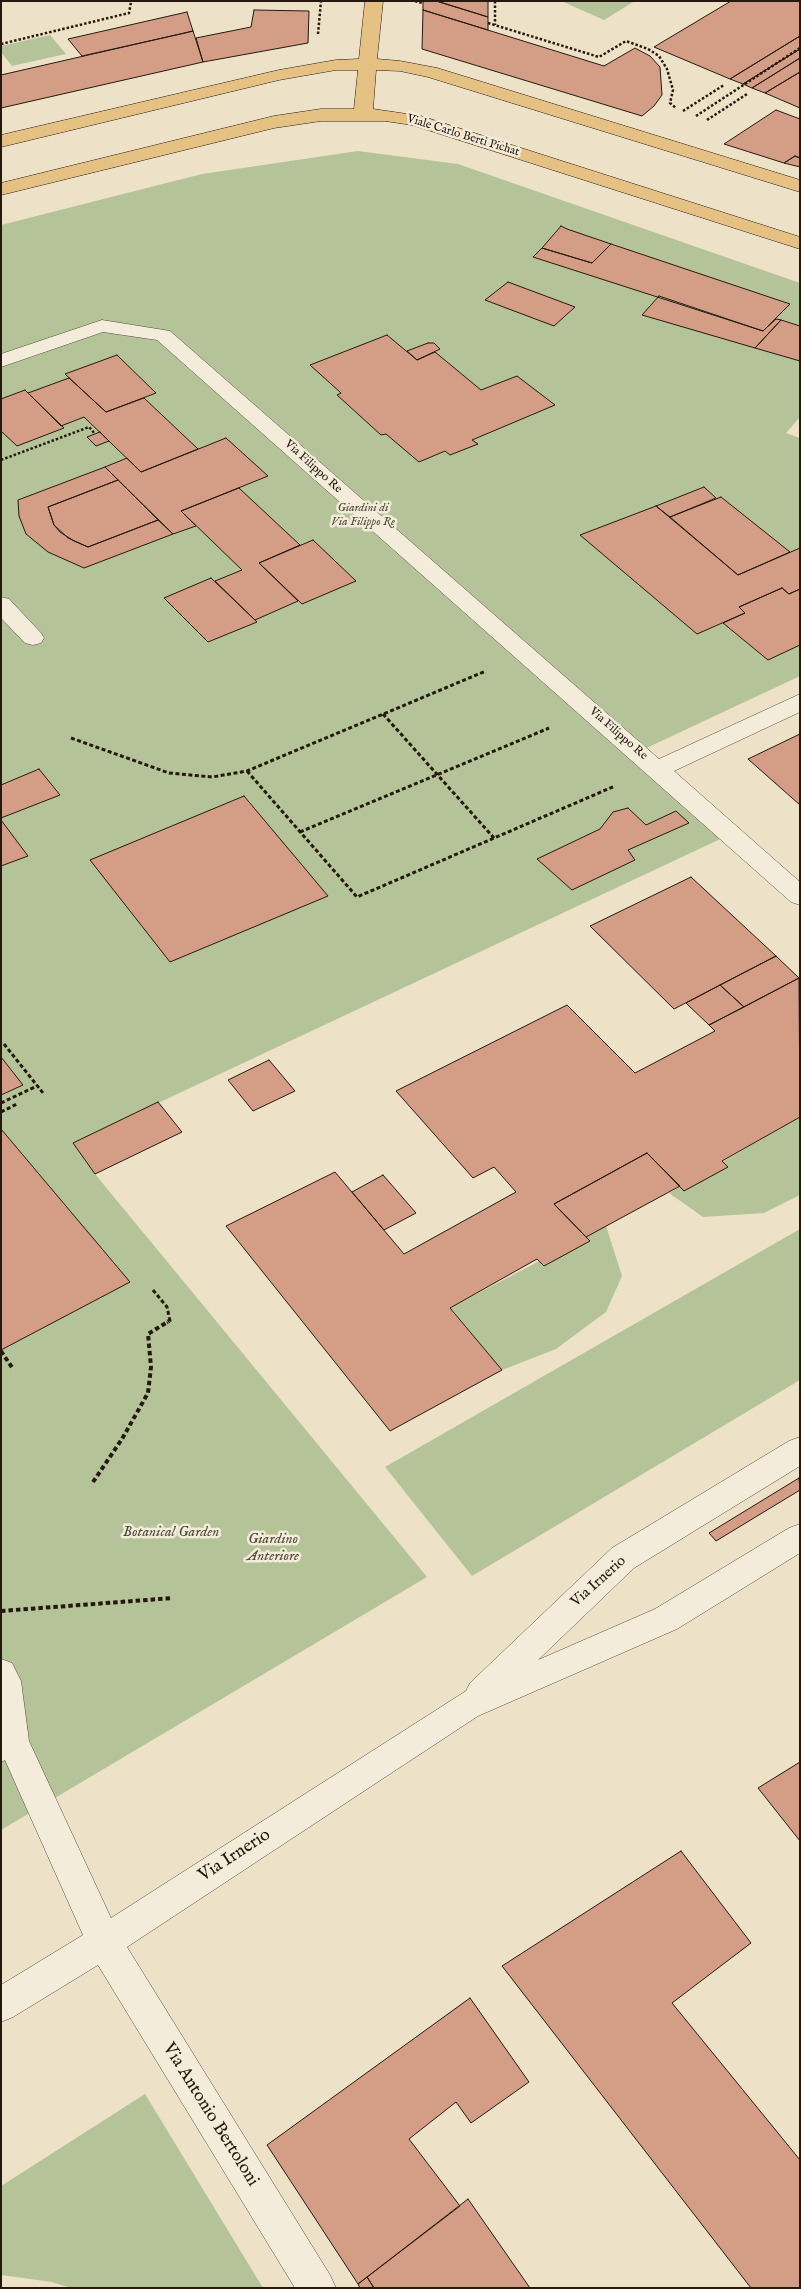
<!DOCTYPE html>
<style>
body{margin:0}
#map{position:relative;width:801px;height:2289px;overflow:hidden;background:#ede2c8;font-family:"IM FELL English",serif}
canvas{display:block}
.frame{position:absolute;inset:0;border:2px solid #25190f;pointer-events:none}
</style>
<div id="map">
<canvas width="801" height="2289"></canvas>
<div class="frame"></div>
</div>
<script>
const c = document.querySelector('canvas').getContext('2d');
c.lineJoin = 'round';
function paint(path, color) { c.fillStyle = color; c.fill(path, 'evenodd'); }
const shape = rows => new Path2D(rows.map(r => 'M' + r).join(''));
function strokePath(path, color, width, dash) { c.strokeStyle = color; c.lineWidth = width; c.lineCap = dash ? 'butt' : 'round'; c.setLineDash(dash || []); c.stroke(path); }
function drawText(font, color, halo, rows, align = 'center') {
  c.font = font + ' "IM FELL English",serif'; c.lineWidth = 5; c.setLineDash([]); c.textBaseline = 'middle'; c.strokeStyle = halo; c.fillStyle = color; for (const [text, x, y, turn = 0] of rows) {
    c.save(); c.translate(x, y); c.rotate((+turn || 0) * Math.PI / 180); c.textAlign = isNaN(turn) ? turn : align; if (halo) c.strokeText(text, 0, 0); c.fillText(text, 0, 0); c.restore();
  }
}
const green = shape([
 [561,1,635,1,604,20],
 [50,35,66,54,12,66,1,52,1,46],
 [358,151,458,164,800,283,800,417,786,433,800,438,800,676,638,752,731,834,73,1143,95,1174,427,1577,1,1830,1,225,202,174],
 [800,1117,800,1195,764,1213,703,1217,669,1193],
 [606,1226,622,1276,606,1312,556,1349,502,1370,450,1308],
 [800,1229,800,1380,472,1576,385,1467],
 [145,2094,263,2288,71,2288,52,2282,1,2275,1,2186]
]);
const building = shape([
 [423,1,437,1,488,17,488,30,423,10,423,1],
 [437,1,488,1,488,17,439,2,437,1],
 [731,1,800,1,800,36,730,79,654,47,731,1],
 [254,10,309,11,308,43,203,62,196,38,251,27,254,10],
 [423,10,604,66,635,48,650,56,660,67,662,95,654,106,642,116,422,49,423,10],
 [187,12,193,31,185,33,82,56,68,39,187,12],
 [193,31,203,62,1,108,1,75,193,31],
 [800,36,800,49,743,84,730,79,800,36],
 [800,49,800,58,752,88,743,84,800,49],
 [800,58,800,72,765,93,752,88,800,58],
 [800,72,800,108,765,93,800,72],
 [776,110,800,119,800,158,795,156,784,163,724,144,776,110],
 [795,156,800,158,800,167,784,163,795,156],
 [561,226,567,229,611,244,592,263,542,248,561,226],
 [611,244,790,304,763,331,533,257,542,248,592,263,611,244],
 [508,282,575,307,554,326,485,300,508,282],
 [659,296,763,331,776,319,781,320,755,348,642,315,659,296],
 [781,320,800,326,800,361,755,348,781,320],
 [387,335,417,360,435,352,481,390,517,376,555,405,472,440,478,444,450,455,445,451,419,462,386,434,381,435,337,395,341,393,310,365,387,335],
 [428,343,434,343,440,349,417,360,407,351,428,343],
 [117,355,156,393,106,412,65,374,117,355],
 [69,378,106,412,144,398,198,449,141,472,84,417,61,426,28,393,69,378],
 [25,390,64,428,17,446,1,431,1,399,25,390],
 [100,432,109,441,96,446,87,437,100,432],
 [226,438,268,476,181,511,196,526,173,534,105,467,127,458,141,472,226,438],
 [105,467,118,480,48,507,54,525,60,532,74,541,88,547,158,520,173,534,84,568,48,552,26,534,19,516,18,500,105,467],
 [118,480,158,520,88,547,68,538,54,525,48,507,118,480],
 [704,487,716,498,670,517,656,506,704,487],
 [239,488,300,545,259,563,298,601,255,620,215,581,242,570,181,511,239,488],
 [721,497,790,552,738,575,670,517,721,497],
 [656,506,738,575,800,548,800,589,789,594,782,588,739,607,745,613,697,634,580,535,656,506],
 [313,540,356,581,302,604,259,563,313,540],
 [211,578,257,622,208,642,164,598,211,578],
 [782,588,789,594,800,589,800,645,768,660,723,623,745,613,739,607,782,588],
 [800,734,800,805,748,759,800,734],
 [39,769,60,795,1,818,1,785,39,769],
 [244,796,328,896,170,962,90,860,244,796],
 [628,808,646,825,676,811,689,823,628,850,635,860,572,890,537,859,600,829,613,812,628,808],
 [1,820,28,856,1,866,1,820],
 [691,877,776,956,674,1009,590,926,691,877],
 [776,956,799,978,744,1007,720,985,776,956],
 [799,978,800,1117,722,1161,728,1167,684,1191,647,1153,554,1204,590,1241,544,1266,537,1259,450,1308,502,1370,390,1431,226,1226,335,1172,404,1254,516,1192,494,1167,473,1178,396,1091,567,1005,635,1073,715,1031,709,1025,799,978],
 [720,985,744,1007,709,1025,686,1003,720,985],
 [1,1057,23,1085,1,1095,1,1057],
 [269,1060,295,1091,253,1111,228,1080,269,1060],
 [158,1102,182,1132,95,1174,73,1143,158,1102],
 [1,1129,130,1282,1,1350,1,1129],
 [647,1153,680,1186,586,1237,554,1204,647,1153],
 [383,1175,416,1213,384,1230,352,1192,383,1175],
 [799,1478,800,1490,716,1541,709,1533,799,1478],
 [800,1762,800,1841,758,1788,800,1762],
 [681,1851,751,1943,672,2003,800,2160,800,2288,751,2288,502,1966,681,1851],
 [470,1998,529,2082,471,2123,456,2102,409,2139,460,2206,358,2284,267,2145,470,1998],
 [468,2199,530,2288,374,2288,367,2277,468,2199],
 [367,2277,374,2288,360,2288,358,2284,367,2277]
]);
const pathFar2 = shape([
 [415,1,422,3],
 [495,1,495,25],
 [488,23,599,57,626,41,648,49,659,56,667,69,673,90,670,103,676,108],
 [318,34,321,1],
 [1,44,129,13,131,2],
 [683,111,724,85],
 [696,116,800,48],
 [707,120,747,94],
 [1,460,89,427,95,434]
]);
const pathFar1 = shape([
 [383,714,494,838],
 [71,738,169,773,212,777,247,771,486,671],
 [247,771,357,897,615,786],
 [300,832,549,728],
 [4,1044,43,1093],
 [1,1103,37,1086],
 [1,1112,17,1104],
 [153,1290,167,1307,170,1321,167,1323]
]);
const path = shape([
 [1,1351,13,1369],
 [93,1482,122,1439,148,1393,151,1367,148,1334,169,1321],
 [1,1611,173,1598]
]);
const minor = shape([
 [102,320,170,331,659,759,800,694,800,712,674,771,800,882,800,905,791,902,157,340,103,332,1,367,1,354,102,320],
 [1,597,9,599,41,633,44,638,41,643,33,645,25,643,1,618,1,597],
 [800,1437,800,1466,634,1568,538,1660,655,1609,789,1528,800,1524,800,1553,677,1629,478,1716,127,1947,330,2275,336,2288,295,2288,98,1965,13,2017,1,2022,1,1985,83,1935,5,1760,1,1762,1,1659,12,1663,21,1681,29,1741,111,1918,466,1691,470,1683,612,1548,789,1441,800,1437]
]);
const major = shape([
 [365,1,383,1,377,59,400,61,437,68,800,180,800,192,428,77,400,71,376,70,373,109,421,116,800,237,800,249,412,125,385,121,321,121,274,128,1,195,1,183,274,116,321,109,354,109,358,70,336,70,279,80,1,147,1,135,279,70,336,60,359,59,365,1]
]);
const farStreetnames = [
 ["Viale Carlo Berti Pichat",463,136,17],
 ["Via Filippo Re",313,467,42],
 ["Via Filippo Re",618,734,41]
];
const farParknames = [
 ["Giardini di",363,509],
 ["Via Filippo Re",363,523]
];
const parkNames = [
 ["Botanical Garden",171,1533],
 ["Giardino",273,1540],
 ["Anteriore",273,1557]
];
const streetNames = [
 ["Via Irnerio",599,1582,-42]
];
const nearStreetnames = [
 ["Via Irnerio",235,1856,-33],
 ["Via Antonio Bertoloni",210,2115,58]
];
paint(green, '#b5c498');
paint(building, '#d49d86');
strokePath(building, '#25190f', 1);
strokePath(minor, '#574b3d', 1);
strokePath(major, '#25190f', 1);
strokePath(pathFar2, '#25190f', 2.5, [2.5, 2]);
strokePath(pathFar1, '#25190f', 3, [4, 2.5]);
strokePath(path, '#25190f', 4, [4.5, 3]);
paint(minor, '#f3ecdb');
paint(major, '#e6c184');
drawText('12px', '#25190f', '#f3ecdb', farStreetnames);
drawText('italic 12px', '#504c38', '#f3ecdb', farParknames);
drawText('italic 15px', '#504c38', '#f3ecdb', parkNames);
drawText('15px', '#25190f', '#f3ecdb', streetNames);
drawText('18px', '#25190f', '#f3ecdb', nearStreetnames);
</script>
